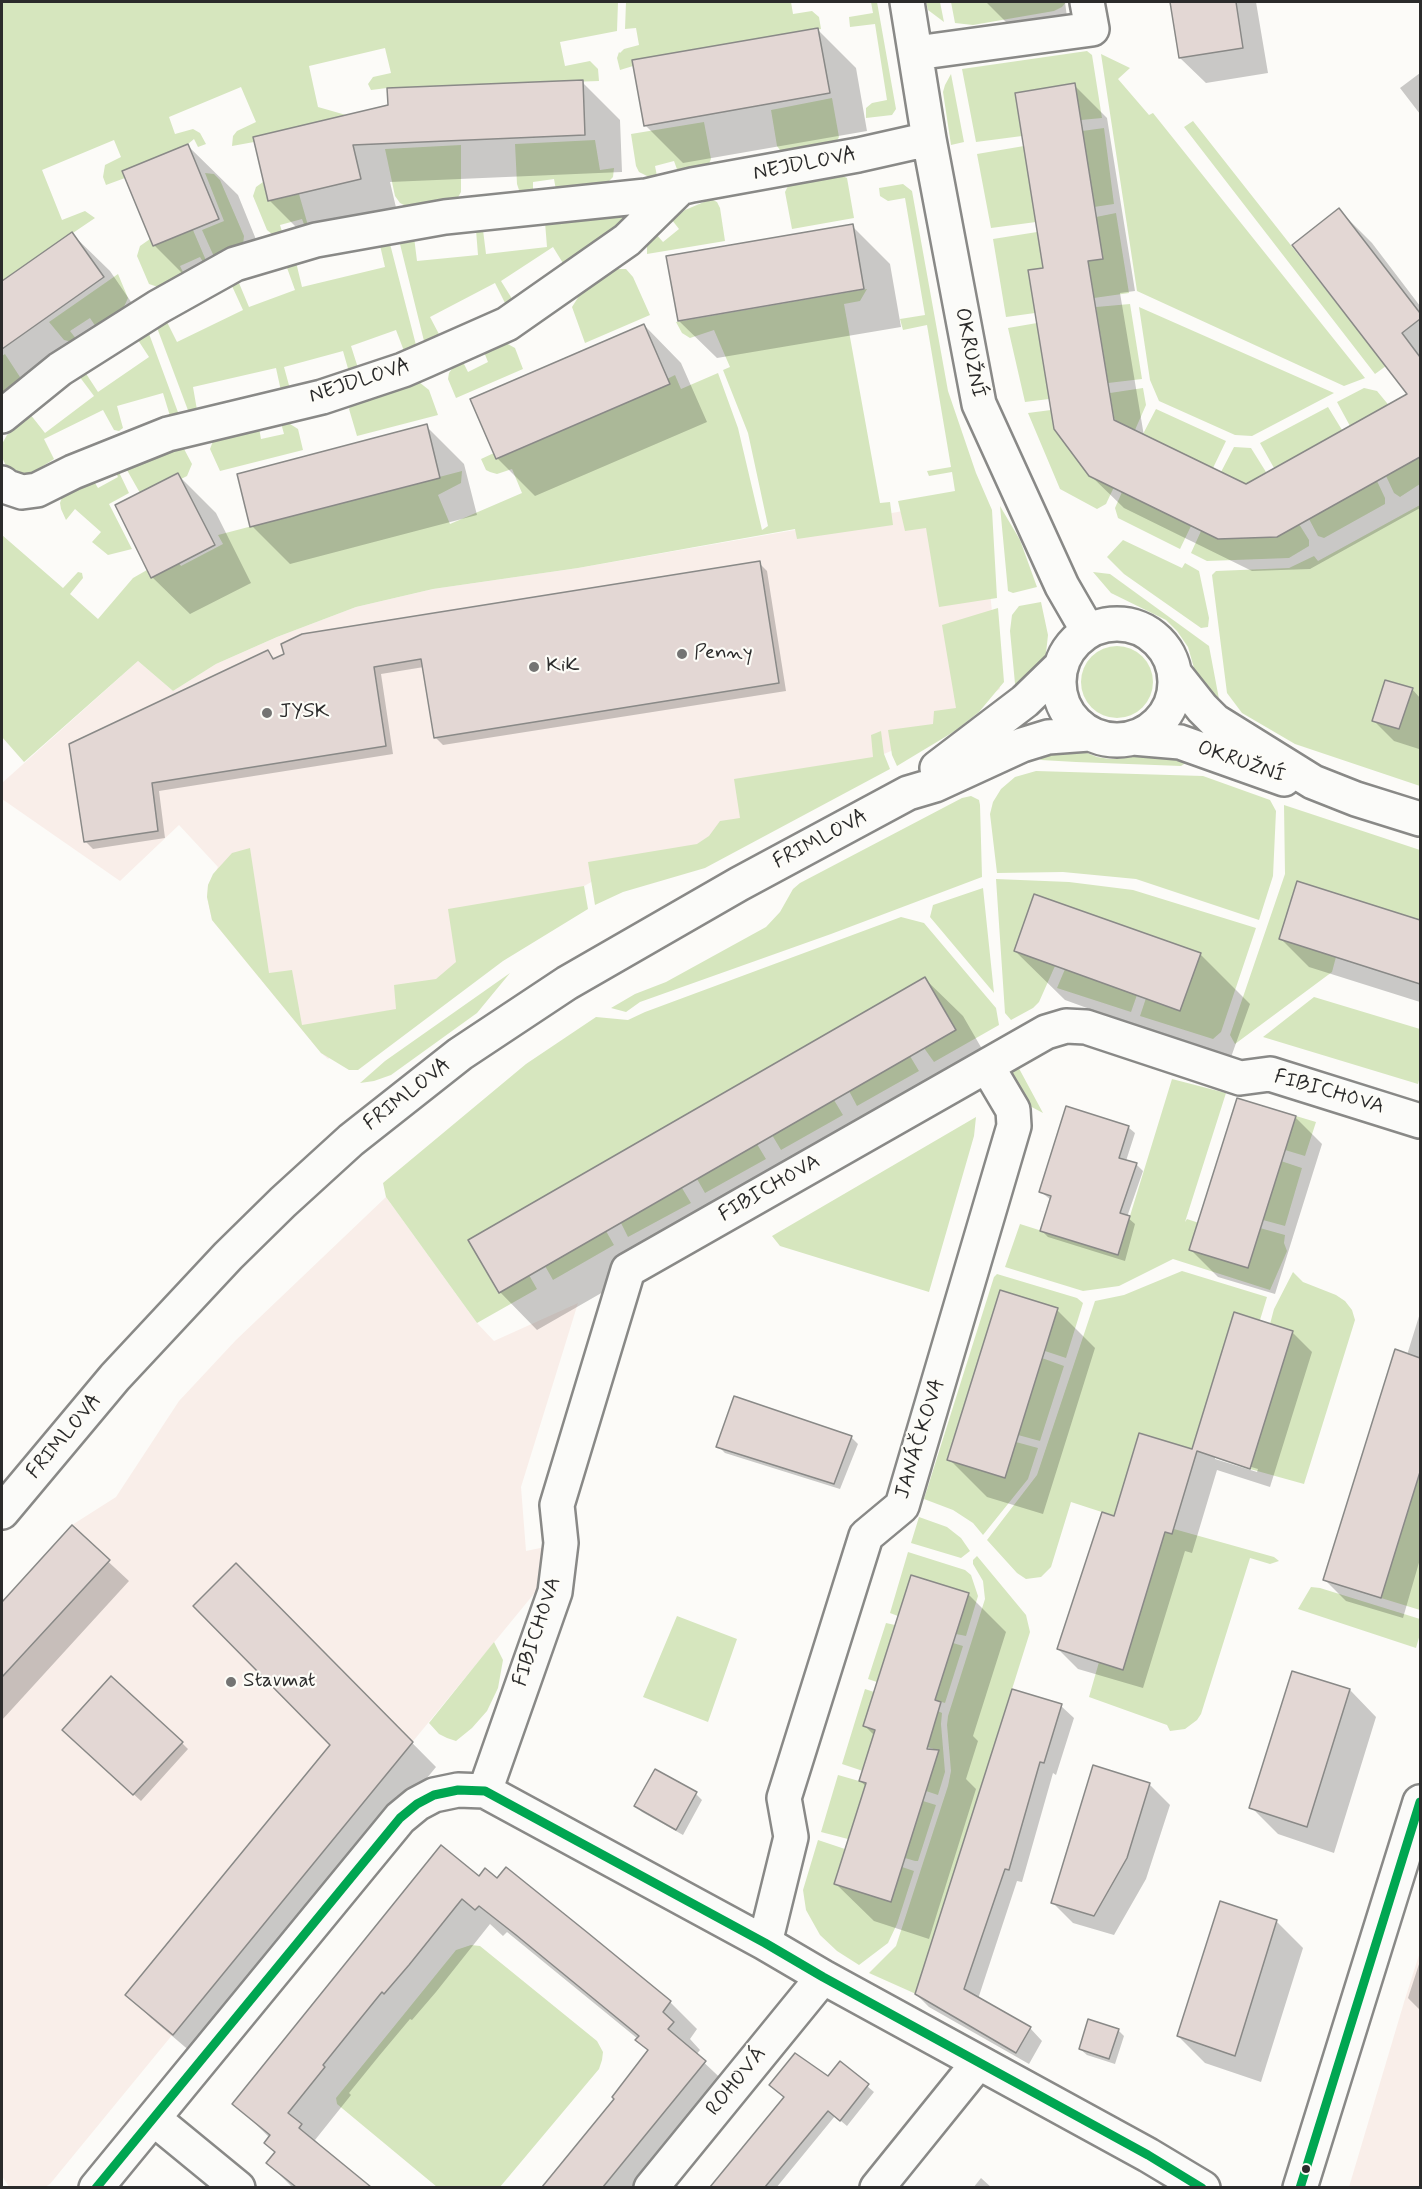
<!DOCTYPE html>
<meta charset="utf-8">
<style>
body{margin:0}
#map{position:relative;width:1422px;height:2189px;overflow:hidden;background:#fcfbf8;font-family:Mynerve,sans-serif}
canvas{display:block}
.frame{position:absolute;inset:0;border:3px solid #2b2b2b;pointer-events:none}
</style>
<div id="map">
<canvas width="1422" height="2189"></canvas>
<div class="frame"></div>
</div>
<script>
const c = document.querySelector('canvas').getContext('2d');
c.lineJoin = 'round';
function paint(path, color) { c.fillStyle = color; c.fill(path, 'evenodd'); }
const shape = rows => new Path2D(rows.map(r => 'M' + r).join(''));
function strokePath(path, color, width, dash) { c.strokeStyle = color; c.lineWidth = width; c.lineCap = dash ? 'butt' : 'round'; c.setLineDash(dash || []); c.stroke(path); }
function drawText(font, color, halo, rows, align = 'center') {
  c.font = font + ' Mynerve,sans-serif'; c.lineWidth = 4.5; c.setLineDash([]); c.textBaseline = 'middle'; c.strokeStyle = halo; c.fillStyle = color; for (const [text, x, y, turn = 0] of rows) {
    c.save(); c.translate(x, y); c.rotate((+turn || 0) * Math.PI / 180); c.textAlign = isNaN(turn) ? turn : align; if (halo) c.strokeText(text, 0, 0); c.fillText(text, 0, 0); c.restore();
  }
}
const built = shape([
 [926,507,988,573,1000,689,919,739,884,754,698,849,602,876,511,927,328,1059,321,1053,212,920,207,897,208,885,218,867,179,825,120,881,2,799,2,783,138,661,173,691,216,664,277,637,356,607,433,589,578,568],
 [386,1197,477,1323,494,1341,578,1303,521,1487,526,1551,545,1547,542,1584,50,2184,45,2187,9,2187,2,2176,2,1602,72,1525,116,1497,179,1401,236,1340],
 [1420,1952,1420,2187,1349,2187,1405,1999]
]);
const green = shape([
 [2,2,618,2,617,31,560,42,565,66,590,61,598,69,599,81,387,88,371,90,368,84,373,77,391,73,385,48,309,66,318,107,346,115,253,137,254,142,232,146,233,136,237,131,256,122,241,87,169,117,175,134,193,129,200,133,206,144,198,147,194,139,188,144,122,171,125,178,106,185,103,177,105,165,121,157,114,140,42,170,62,220,85,211,95,218,2,281],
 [626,2,791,2,793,14,812,11,819,17,821,29,633,60,633,66,620,70,617,58,619,52,620,53,624,49,639,45,636,28,625,29],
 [871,2,877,2,896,109,892,115,866,118,866,108,872,103,887,100,875,24,850,27,849,17,873,13],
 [926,2,940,2,944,22,928,10],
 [951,2,985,3,1066,2,1062,7,1054,11,973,25,955,23],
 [1087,51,1092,55,1102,118,1081,120,1015,93,1022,136,976,142,962,69],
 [1101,54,1130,68,1118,79,1149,115,1153,113,1365,378,1344,386,1137,291],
 [951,74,964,142,951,145,943,92,945,85],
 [832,98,839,137,836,142,830,145,785,153,780,150,777,146,771,110],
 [1193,121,1386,366,1375,374,1184,127],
 [704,122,711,159,707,168,678,172,674,161,655,166,657,176,649,177,639,172,636,166,631,134],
 [1104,128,1114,204,1094,207,1082,131],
 [595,140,600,170,614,168,613,177,606,184,556,190,554,179,533,182,533,193,526,193,519,190,517,184,515,144],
 [461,145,461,192,456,201,408,207,400,203,395,196,385,149],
 [1024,146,1036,222,991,228,977,154],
 [205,173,214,174,220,180,244,236,243,245,216,261,202,230,224,221],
 [838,174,847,178,854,218,792,229,785,192,790,182],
 [263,182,268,201,299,194,309,229,306,230,302,219,280,225,283,235,273,235,267,230,253,196,256,187],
 [903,184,912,191,948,391,976,473,992,510,997,598,939,607,926,528,905,531,898,501,955,491,952,472,929,476,927,471,951,467,927,325,903,330,900,319,925,315,905,198,888,201,880,196,879,188],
 [711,199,717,202,720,208,725,241,647,254,647,242,656,234,663,242,679,229,672,220,685,210],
 [611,207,633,215,566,268,553,247,501,281,514,302,506,305,495,283,430,317,441,338,425,345,399,240,414,237,417,261,478,255,476,230,483,230,486,254,547,247,545,222],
 [1116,213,1129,293,1094,298,1088,261,1096,217],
 [193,230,208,265,206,267,200,257,180,266,185,276,162,287,158,287,149,284,137,256,140,246,150,239,153,246],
 [1037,232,1043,268,1035,313,1006,317,993,239],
 [389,240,417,349,404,351,396,330,351,346,358,368,349,372,343,351,284,367,290,389,281,391,276,368,193,387,197,410,189,413,156,325,165,318,177,342,243,310,232,286,239,283,249,307,295,290,286,265,296,262,302,287,385,267,379,241],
 [618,269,626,269,633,277,650,315,585,343,572,307,579,296,611,272],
 [118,274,128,298,123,309,96,327,90,318,70,331,77,340,72,342,64,340,49,322],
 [867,289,860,301,844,304,880,503,890,502,893,525,797,539,795,529,578,568,433,589,356,607,277,637,216,664,173,691,138,661,24,762,2,737,2,535,63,588,78,572,82,573,83,578,70,594,98,619,133,578,147,570,151,577,179,563,181,566,223,544,218,535,462,471,461,483,438,495,450,524,522,493,512,469,497,474,490,472,486,470,481,459,494,453,497,459,670,384,667,379,675,375,681,389,718,373,738,428,762,530,768,526,748,433,723,370,730,367,714,330,690,338,682,333,676,322],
 [1130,304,1142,379,1108,383,1096,307],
 [1139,307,1334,393,1252,436,1235,435,1159,401,1150,380],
 [1037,323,1049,399,1025,402,1008,328],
 [148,331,179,415,170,416,163,393,117,406,123,428,119,431,114,430,103,410,44,439,54,459,32,473,18,473,6,466,2,457,2,444,7,435,30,414,45,433,94,396,79,376,85,372,98,392,149,357,136,337],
 [506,343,515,348,523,369,456,398,448,379,449,373,454,366,463,362,468,372,488,362,484,352],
 [5,354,20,377,16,387,2,399,2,356],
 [419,382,429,390,438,415,357,436,349,409,352,405,410,383],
 [1143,388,1146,405,1135,430,1117,422,1114,418,1110,393],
 [1364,388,1377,391,1420,443,1420,484,1400,497,1394,493,1386,476,1417,458,1387,405,1350,426,1337,402],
 [1328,407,1342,430,1274,468,1260,443],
 [1156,409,1226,441,1213,468,1143,434],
 [1051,410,1054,429,1089,475,1114,487,1106,504,1097,509,1060,489,1028,413],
 [287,422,298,429,303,450,220,471,210,449,213,441,216,438,259,428,261,439,284,434,281,423],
 [183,447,192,464,187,476,181,479,178,473,140,493,123,463,144,455],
 [1234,447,1251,448,1266,472,1248,483,1243,483,1221,472],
 [116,466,129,493,109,504,132,549,108,555,92,542,101,532,75,509,66,520,61,509,60,503,63,494,92,478,98,488,118,477,113,467],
 [1377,481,1385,498,1385,504,1324,538,1318,536,1309,519],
 [1122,492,1191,526,1180,549,1118,518,1115,508],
 [1420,505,1420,786,1295,744,1242,713,1227,693,1212,575,1216,571,1289,568,1314,556,1318,561],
 [1000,506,1020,540,1037,587,1013,593,1008,591],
 [1299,524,1309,540,1309,546,1289,558,1207,561,1191,553,1201,531,1218,539,1277,537],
 [1123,540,1182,568,1185,563,1199,571,1209,618,1208,627,1201,628,1124,574,1107,557],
 [1093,572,1110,574,1209,646,1219,699,1217,707,1196,675,1188,647,1177,631,1166,620,1111,593],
 [1041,602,1048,635,1046,653,1043,662,1016,694,1010,631,1012,615,1019,606],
 [998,608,1004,682,979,712,955,731,897,766,892,755,888,730,933,724,934,711,956,708,942,625],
 '1081 682a36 36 0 1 1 72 0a36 36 0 1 1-72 0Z',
 [881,731,884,754,890,769,705,868,623,892,595,905,588,862,697,844,709,836,720,821,740,818,734,779,873,757,871,735],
 [1078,749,1097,757,1110,759,1127,758,1155,752,1190,760,1181,766,1076,762,1041,760,1034,754],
 [1036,771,1203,776,1270,800,1276,811,1273,876,1259,920,1136,879,1063,872,997,873,990,814,993,802,1001,789,1015,777],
 [971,796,979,800,980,805,982,877,831,934,640,1002,626,1012,611,1008,635,994,666,982,766,927,780,912,793,889,800,883,962,798],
 [1284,805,1420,850,1420,920,1297,882,1279,939,1336,957,1332,972,1235,1044,1230,1035,1285,874],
 [250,848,269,973,292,970,302,1025,396,1009,394,985,436,979,456,962,448,909,584,886,588,909,503,961,358,1070,349,1070,321,1053,212,920,207,897,208,885,213,874,232,853],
 [996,879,1069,882,1133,890,1256,928,1221,1032,1213,1039,1140,1016,1146,998,1180,1010,1201,953,1034,894,1014,951,1055,966,1039,1002,1033,1008,1011,1020,1005,1013],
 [983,888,994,993,930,917,933,905],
 [901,917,924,923,996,1008,999,1025,934,1062,924,1048,956,1029,925,977,469,1240,498,1293,529,1275,537,1289,477,1323,386,1197,383,1183,526,1064,596,1017,628,1020,645,1012],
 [1065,969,1137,995,1131,1012,1057,988],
 [510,973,477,1013,391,1075,374,1081,360,1083,385,1061],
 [1314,997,1420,1029,1420,1076,1418,1084,1263,1037],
 [910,1056,919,1071,857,1106,849,1091],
 [1015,1061,1043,1113,1026,1104,1010,1072],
 [1172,1079,1226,1093,1185,1222,1187,1219,1199,1223,1190,1250,1248,1268,1260,1228,1285,1235,1284,1243,1287,1251,1270,1290,1173,1259,1119,1286,1083,1291,1005,1267,1020,1224,1118,1255],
 [834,1100,843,1115,781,1150,772,1135],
 [1296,1116,1316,1122,1305,1156,1285,1150],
 [976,1117,974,1136,929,1292,780,1246,772,1236],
 [757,1144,766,1159,705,1193,697,1179],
 [1281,1161,1302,1168,1285,1226,1263,1220],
 [682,1188,691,1203,628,1237,621,1223],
 [606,1231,614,1245,553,1280,545,1266],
 [1182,1271,1267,1297,1260,1320,1234,1312,1192,1449,1139,1433,1114,1516,1071,1502,1051,1567,1041,1577,1026,1579,1017,1573,987,1540,1037,1475,1095,1301,1124,1295],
 [1293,1272,1303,1282,1336,1295,1345,1301,1352,1310,1355,1320,1304,1484,1250,1469,1270,1324,1274,1309],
 [997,1274,1077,1298,1083,1303,1066,1358,1045,1351,1058,1308,1000,1291,947,1459,1016,1442,1038,1448,1028,1479,983,1535,973,1523,953,1510,924,1499,994,1277],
 [1042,1358,1064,1366,1040,1441,1018,1435],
 [1420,1472,1420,1610,1381,1598],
 [919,1517,947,1527,961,1538,970,1551,961,1558,911,1543],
 [1174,1529,1274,1557,1279,1561,1270,1564,1250,1558,1201,1714,1197,1720,1185,1729,1170,1731,1167,1725,1089,1697,1099,1662,1123,1669,1165,1532,1172,1534],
 [908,1552,965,1570,971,1575,978,1596,966,1636,956,1634,911,1575,898,1616,890,1613],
 [977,1556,1026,1615,1030,1632,916,1994,869,1973,896,1946,948,1786,951,1771,947,1725,948,1716,985,1599,983,1581,973,1564,973,1560],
 [1311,1587,1320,1588,1420,1619,1420,1634,1416,1648,1298,1609],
 [677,1616,737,1639,708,1722,643,1697],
 [886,1623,895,1625,877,1682,868,1679],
 [494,1642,503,1660,498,1688,487,1711,472,1728,456,1741,447,1738,439,1734,429,1723],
 [953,1643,963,1646,945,1703,935,1700],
 [865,1689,874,1692,863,1726,881,1732,869,1773,842,1764],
 [938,1711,942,1713,941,1724,945,1772,938,1795,926,1791,937,1750,921,1745],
 [838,1775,866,1783,848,1839,821,1832],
 [923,1801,936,1805,918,1861,915,1861,905,1858],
 [818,1840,845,1849,835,1884,891,1902,902,1867,914,1871,897,1924,888,1943,859,1965,837,1951,820,1935,806,1910,803,1890],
 [471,1945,480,1946,597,2041,603,2052,602,2060,599,2069,500,2187,437,2187,337,2104,336,2098,456,1950]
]);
const shadow = shape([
 [986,2,1065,2,1067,17,1010,26],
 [1171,2,1256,2,1268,73,1206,83,1180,58],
 [818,30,856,68,867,131,683,163,645,125],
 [1420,73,1420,114,1400,88],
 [582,82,620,120,622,172,390,182,398,216,307,238,269,200,255,138],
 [1074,85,1107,118,1135,291,1120,293,1144,436,1246,486,1409,394,1339,210,1372,243,1420,306,1420,508,1310,569,1252,571,1124,508,1090,475,1045,269],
 [188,146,238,195,268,269,204,295,154,245],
 [852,226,890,264,901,327,717,358,679,321],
 [72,234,110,271,140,315,2,413,2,283],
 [644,325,681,363,707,422,535,496,497,458],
 [426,426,464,464,477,515,290,564,252,526],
 [178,475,216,513,251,583,190,614,152,577],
 [759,563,767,571,786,691,443,745,435,737,424,667,381,674,393,754,159,791,165,838,93,849,85,841,268,652,275,659,285,655],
 [1412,689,1420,698,1419,749,1394,741,1374,721],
 [1298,883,1420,922,1420,1002,1309,967,1281,939],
 [1015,951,1200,954,1250,1004,1230,1060,1065,1000],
 [925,979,963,1016,993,1068,537,1330,500,1292],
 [1295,1117,1322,1144,1275,1294,1218,1277,1191,1250],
 [1128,1127,1135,1133,1126,1161,1137,1165,1143,1171,1127,1217,1135,1224,1125,1261,1048,1237,1042,1231,1051,1200,1041,1192],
 [1057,1310,1095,1348,1043,1514,987,1497,949,1459],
 [1420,1313,1420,1559,1403,1618,1346,1601,1324,1579,1407,1355],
 [1292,1332,1312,1352,1270,1487,1217,1470,1192,1553,1185,1551,1143,1688,1078,1669,1058,1649,1115,1518,1193,1451],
 [1215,1456,1258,1469,1257,1472,1215,1459],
 [851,1437,858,1444,840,1489,725,1453,718,1446],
 [72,1528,129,1581,2,1720,2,1604],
 [236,1565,436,1767,198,2058,151,2018,127,1994,332,1745],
 [968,1594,1006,1632,973,1736,978,1741,966,1779,976,1789,929,1939,874,1921,836,1884,867,1787,860,1781,875,1736,865,1726],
 [1350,1690,1376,1717,1334,1853,1278,1834,1251,1807],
 [1061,1706,1074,1718,1056,1775,1053,1773,1022,1882,1017,1881,978,1999,1030,2028,1042,2041,1029,2064,929,2007,916,1994],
 [70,1736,182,1743,188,1749,141,1801],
 [1149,1784,1170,1805,1146,1879,1114,1935,1073,1923,1053,1903],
 [696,1794,702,1800,683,1835,642,1812,636,1806],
 [479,1878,497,1880,587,1935,670,2002,697,2029,690,2039,700,2050,696,2055,732,2089,652,2188,544,2188,616,2099,649,2051,638,2039,507,1932,503,1936,490,1924,436,1992,412,2020,410,2019,379,2056,349,2093,351,2095,315,2140,327,2153,368,2188,293,2188,268,2163,276,2153,270,2138,234,2103],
 [1276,1921,1303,1948,1261,2082,1205,2063,1178,2036],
 [1420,1961,1420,2010,1408,1998],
 [1118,2030,1124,2036,1115,2064,1087,2055,1080,2049],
 [840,2063,874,2092,847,2126,835,2116,776,2188,711,2188,785,2097,829,2078],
 [981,2178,992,2188,973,2188]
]);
const building = shape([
 [1170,2,1236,2,1243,48,1179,58,1170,2],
 [818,28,830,93,644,126,632,60,818,28],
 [583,80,585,135,353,145,361,179,268,201,253,137,388,105,387,88,583,80],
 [1075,83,1103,259,1088,261,1114,420,1246,484,1407,394,1292,245,1339,208,1420,313,1420,319,1402,333,1420,357,1420,457,1277,537,1218,539,1089,476,1054,429,1028,270,1043,268,1015,93,1075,83],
 [188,144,219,219,153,246,122,171,188,144],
 [853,224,864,289,678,321,666,256,853,224],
 [72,232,104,277,2,349,2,281,72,232],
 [644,324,670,384,496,459,470,399,644,324],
 [427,424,440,478,250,527,237,474,427,424],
 [178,473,215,545,151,578,115,505,178,473],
 [760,561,779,683,434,738,421,659,374,667,386,746,152,783,158,831,84,842,69,744,268,650,273,659,284,654,281,644,302,634,760,561],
 [1385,680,1413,688,1399,729,1372,721,1385,680],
 [1297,881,1420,920,1420,984,1279,939,1297,881],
 [1034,894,1201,953,1180,1011,1014,951,1034,894],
 [925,977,956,1030,499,1293,468,1240,925,977],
 [1237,1098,1296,1116,1248,1268,1189,1250,1237,1098],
 [1066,1106,1129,1126,1119,1158,1137,1163,1120,1213,1130,1216,1118,1255,1040,1231,1051,1196,1039,1192,1066,1106],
 [1000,1290,1058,1308,1005,1478,947,1460,1000,1290],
 [1234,1312,1293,1331,1250,1469,1197,1451,1172,1534,1165,1532,1123,1670,1057,1649,1102,1512,1114,1516,1139,1433,1192,1449,1234,1312],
 [1395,1349,1420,1358,1420,1472,1381,1598,1323,1580,1395,1349],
 [734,1396,852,1436,834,1484,716,1447,734,1396],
 [72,1525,110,1560,2,1677,2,1602,72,1525],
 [236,1563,413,1742,173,2035,125,1995,330,1745,193,1606,236,1563],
 [911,1575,969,1593,935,1700,941,1702,927,1749,939,1750,891,1902,834,1884,866,1783,859,1781,875,1730,863,1726,911,1575],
 [1292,1671,1350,1689,1307,1827,1249,1808,1292,1671],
 [111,1676,183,1742,133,1795,62,1730,111,1676],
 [1012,1689,1062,1704,1044,1763,1040,1762,1009,1870,1005,1869,964,1989,1031,2027,1016,2053,915,1994,1012,1689],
 [1093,1765,1150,1783,1127,1858,1094,1916,1051,1903,1093,1765],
 [655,1769,697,1792,676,1830,634,1806,655,1769],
 [441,1845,479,1876,485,1868,497,1878,506,1867,588,1933,671,2001,663,2012,674,2022,668,2029,706,2061,603,2187,542,2187,614,2099,612,2097,648,2050,635,2040,639,2036,516,1935,479,1906,475,1910,462,1899,409,1965,384,1994,382,1992,352,2029,323,2065,325,2067,288,2113,302,2124,299,2128,371,2187,296,2187,266,2163,275,2152,264,2143,270,2135,232,2104,441,1845],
 [1220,1901,1277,1920,1235,2056,1177,2036,1220,1901],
 [1088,2019,1119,2029,1109,2059,1079,2049,1088,2019],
 [795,2053,828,2076,840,2061,869,2084,840,2121,828,2111,765,2187,710,2187,784,2097,769,2085,795,2053]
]);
const minor = shape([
 [907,2,929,139,979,404,1062,586,1088,631],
 [916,53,1092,29,1087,2],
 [2,416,60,369,158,307,235,264,316,240,445,217,646,196,692,185,858,155,929,139],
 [2,483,7,487,22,492,37,490,73,472,168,434,322,397,403,370,426,360,507,324,627,240,680,188],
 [485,1791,555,1592,561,1543,557,1505,628,1270,1046,1032,1066,1026,1086,1027,1240,1078,1270,1074,1420,1121],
 [765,1943,791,1837,784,1798,866,1536,902,1506,1014,1126,1013,1110,987,1066],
 [154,2119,238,2188],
 [96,2188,400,1818,417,1804,434,1795,458,1790,485,1791,765,1943,823,1977,1148,2155,1203,2188],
 [651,2188,823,1977],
 [877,2188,978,2063],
 [1300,2188,1420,1802]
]);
const major = shape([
 '1059 682a58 58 0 1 1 116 0a58 58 0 1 1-116 0Z',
 [1175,674,1202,708,1215,721,1313,782,1356,799,1420,819],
 [1133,738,1180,742,1284,779],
 [937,768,1025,701,1060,667],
 [2,1512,115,1377,228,1256,283,1202,351,1140,460,1054,567,983,739,884,908,793,935,785,1022,745,1048,737,1089,734]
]);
const bus1 = shape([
 [96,2188,400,1818,417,1804,434,1795,458,1790,485,1791,765,1943,823,1977,1148,2155,1202,2188],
 [1300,2188,1420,1802]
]);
const markers = [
 [682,654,6,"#747473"],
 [534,667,6,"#747473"],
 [267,713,6,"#747473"],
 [231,1682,6,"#747473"],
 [1306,2169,5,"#2b2b2b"]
];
const streetNames = [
 ["NEJDLOVA",805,165,-11],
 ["OKRUŽNÍ",969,353,79],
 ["NEJDLOVA",360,382,-18],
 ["OKRUŽNÍ",1241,763,19],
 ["FRIMLOVA",821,840,-28],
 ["FIBICHOVA",1329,1093,16],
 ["FRIMLOVA",408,1095,-38],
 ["FIBICHOVA",770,1189,-30],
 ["FRIMLOVA",65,1437,-50],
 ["JANÁČKOVA",921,1439,-73],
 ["FIBICHOVA",538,1632,-72],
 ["ROHOVÁ",737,2082,-51]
];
const poiNames = [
 ["Penny",694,654],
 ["KiK",546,667],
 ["JYSK",279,713],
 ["Stavmat",243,1682]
];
paint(built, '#f9eee9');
paint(green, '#d6e6be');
paint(shadow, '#0003');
paint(building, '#e3d7d4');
strokePath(building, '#898987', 1.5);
strokePath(minor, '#898987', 38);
strokePath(major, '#898987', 38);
strokePath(minor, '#fbfbf9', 33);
strokePath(major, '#fbfbf9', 33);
strokePath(bus1, '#00a651', 9);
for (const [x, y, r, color] of markers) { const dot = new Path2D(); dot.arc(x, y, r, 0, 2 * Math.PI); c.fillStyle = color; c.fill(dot); strokePath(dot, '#fdfcf7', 2); }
drawText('21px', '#2b2b2b', '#fdfcf7', streetNames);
drawText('21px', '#2b2b2b', '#fdfcf7', poiNames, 'left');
</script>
